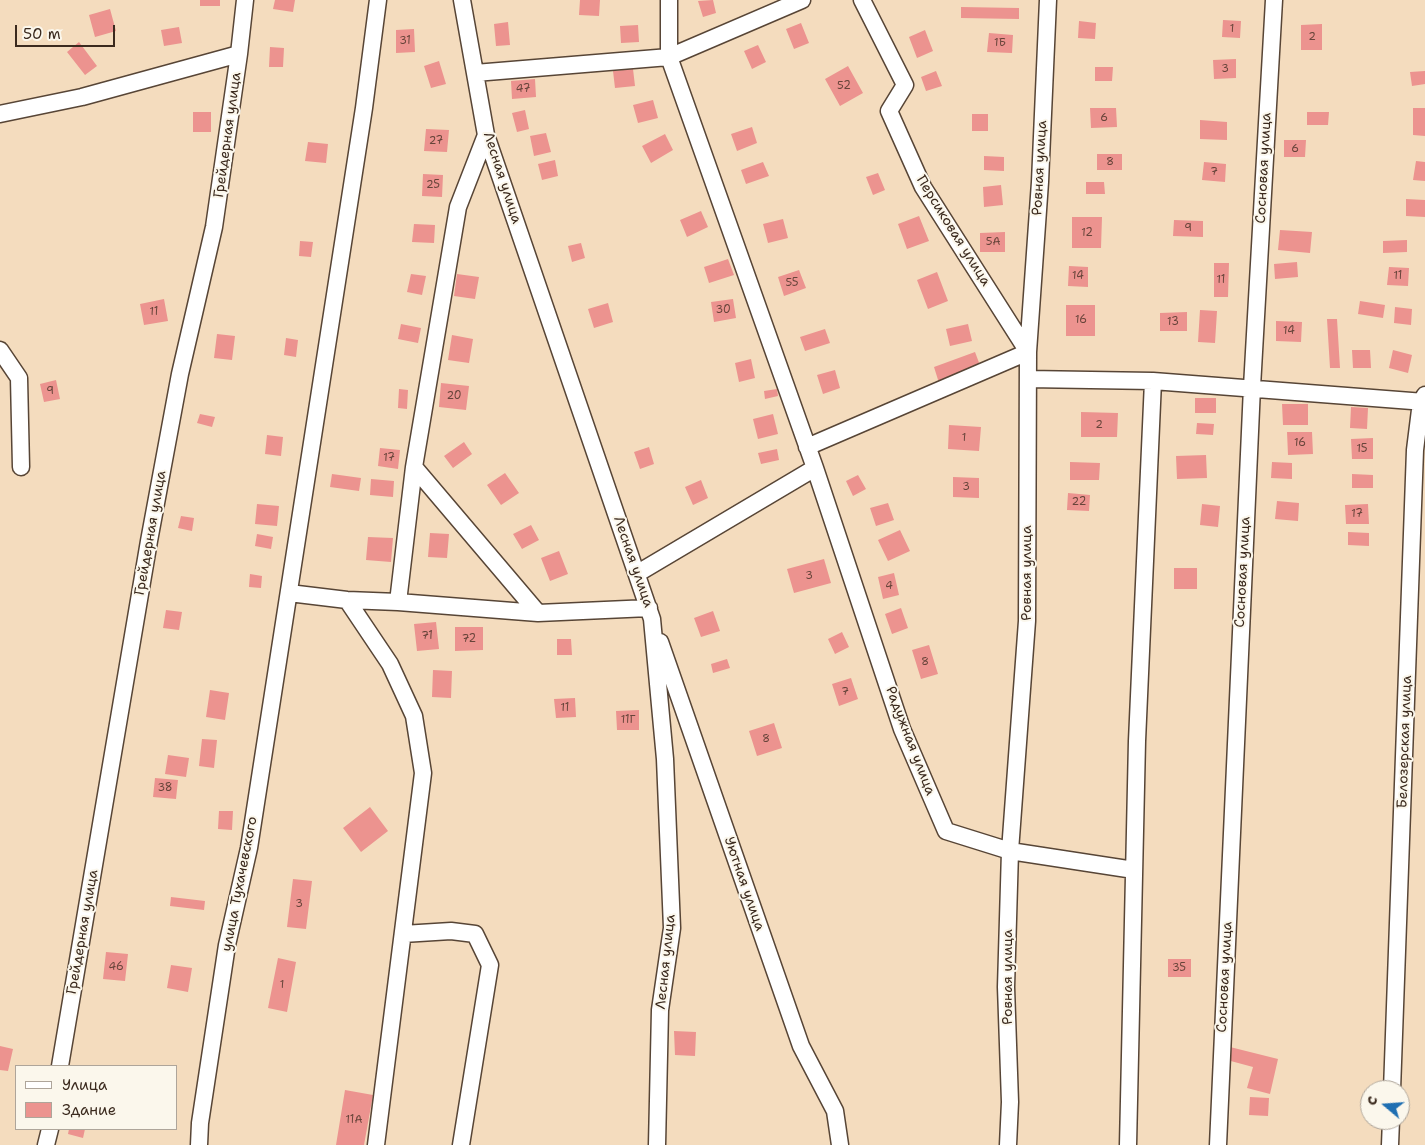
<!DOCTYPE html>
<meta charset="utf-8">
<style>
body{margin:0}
#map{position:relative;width:1425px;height:1145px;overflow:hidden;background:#f4dcbe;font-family:"Shantell Sans",sans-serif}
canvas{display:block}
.legend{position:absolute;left:15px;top:1065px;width:162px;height:65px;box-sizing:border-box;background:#fbf7ec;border:1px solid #aea59a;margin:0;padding:6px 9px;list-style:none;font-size:15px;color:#3b2a1e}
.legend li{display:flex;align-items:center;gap:10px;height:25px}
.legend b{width:25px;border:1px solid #aea59a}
.north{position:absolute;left:1360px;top:1080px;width:50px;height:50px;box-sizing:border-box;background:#fbf7ec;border:1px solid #aea59a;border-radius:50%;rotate:288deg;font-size:14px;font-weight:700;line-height:20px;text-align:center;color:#3b2a1e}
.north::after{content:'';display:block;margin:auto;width:18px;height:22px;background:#1f6fb2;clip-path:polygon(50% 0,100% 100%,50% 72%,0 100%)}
.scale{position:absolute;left:15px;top:25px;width:100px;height:22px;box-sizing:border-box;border:2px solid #3b2a1e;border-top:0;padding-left:6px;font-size:15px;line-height:18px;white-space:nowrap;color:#3b2a1e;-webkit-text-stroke:4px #fbf7ec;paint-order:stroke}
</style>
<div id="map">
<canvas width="1425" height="1145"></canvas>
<ul class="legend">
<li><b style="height:6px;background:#fff"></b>Улица</li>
<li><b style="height:14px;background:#ec938f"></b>Здание</li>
</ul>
<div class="north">С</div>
<div class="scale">50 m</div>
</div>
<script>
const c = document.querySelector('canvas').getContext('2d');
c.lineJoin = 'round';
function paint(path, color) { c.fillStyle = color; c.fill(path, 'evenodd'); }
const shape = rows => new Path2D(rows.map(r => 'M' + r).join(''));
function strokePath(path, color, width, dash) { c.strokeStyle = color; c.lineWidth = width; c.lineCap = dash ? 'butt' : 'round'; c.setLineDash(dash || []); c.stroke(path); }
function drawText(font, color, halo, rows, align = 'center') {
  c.font = font + ' "Shantell Sans",sans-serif'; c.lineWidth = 4; c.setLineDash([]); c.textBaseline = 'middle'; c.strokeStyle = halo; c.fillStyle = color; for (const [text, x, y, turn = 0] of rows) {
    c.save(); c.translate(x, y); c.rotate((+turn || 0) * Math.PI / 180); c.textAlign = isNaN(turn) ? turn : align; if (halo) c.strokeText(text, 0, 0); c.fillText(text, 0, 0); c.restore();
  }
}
const building = shape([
 [200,0,220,0,220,6,200,6],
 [275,0,295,0,293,12,273,9],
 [580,0,600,0,599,16,579,15],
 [713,0,716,13,703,17,698,1],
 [961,7,1019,8,1019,19,961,18],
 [110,9,116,31,95,37,89,15],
 [1223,20,1241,21,1240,38,1222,37],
 [1079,21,1096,23,1095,39,1078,38],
 [508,22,510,45,496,46,494,24],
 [801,23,809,43,794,49,786,29],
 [1322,24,1322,50,1301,50,1301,25],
 [638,25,639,42,621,43,620,26],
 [179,27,182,43,164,46,161,30],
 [414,29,415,52,396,53,396,30],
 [925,30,933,51,917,58,909,37],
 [989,33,1013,35,1012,53,987,52],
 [79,42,97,66,85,75,67,52],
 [758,45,766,62,752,69,744,51],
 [270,47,284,48,283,67,269,67],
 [1236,59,1236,78,1214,79,1213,60],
 [439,61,446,84,431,88,424,66],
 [848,66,863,93,840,106,825,79],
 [1095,67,1113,67,1112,81,1095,81],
 [633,69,635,86,615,88,613,71],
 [936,71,942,86,926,91,921,77],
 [1425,71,1425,84,1412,86,1410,72],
 [535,79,536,97,512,99,511,81],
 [653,100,658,118,638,123,633,105],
 [1090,108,1116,108,1117,127,1091,128],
 [1413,108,1425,108,1425,136,1413,135],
 [525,110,529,129,517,132,512,113],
 [193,112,211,112,211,132,193,132],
 [1307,112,1329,112,1328,125,1307,125],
 [972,114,988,114,988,131,972,131],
 [1200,120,1227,122,1227,140,1200,139],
 [752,127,757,143,737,151,731,134],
 [426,129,449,130,447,152,424,151],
 [546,133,551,152,534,156,530,136],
 [665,134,673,150,651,163,642,146],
 [1284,140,1306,140,1305,157,1284,157],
 [308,142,328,144,326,163,305,161],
 [1097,154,1122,154,1122,170,1097,170],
 [984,156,1004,157,1004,171,984,170],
 [555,160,558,176,542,180,538,164],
 [1416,161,1425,162,1425,181,1413,180],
 [763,162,769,176,746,184,741,170],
 [1204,162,1226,164,1225,182,1202,180],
 [878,173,885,190,873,195,866,177],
 [423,174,443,175,442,197,422,196],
 [1086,182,1104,182,1105,194,1086,194],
 [1001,185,1003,205,984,207,983,187],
 [1406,199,1425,200,1425,217,1406,216],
 [701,211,708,227,687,237,680,220],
 [919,216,929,241,907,249,898,224],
 [1072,217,1102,217,1101,248,1072,248],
 [783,219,788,238,768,243,763,224],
 [1174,220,1203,221,1203,237,1173,236],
 [414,224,435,225,434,243,412,242],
 [1280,230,1312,232,1310,253,1278,250],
 [1005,232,1005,252,980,252,980,233],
 [1407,240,1407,252,1383,253,1383,241],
 [300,241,313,242,311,257,299,256],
 [581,243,585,258,572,262,568,246],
 [728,259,734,275,709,283,704,267],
 [1297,262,1298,277,1275,279,1274,264],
 [1214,263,1229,263,1228,297,1214,297],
 [1069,266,1088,267,1088,287,1068,286],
 [1389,267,1409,268,1408,286,1387,285],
 [799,270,806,288,784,296,778,277],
 [937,272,948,301,928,309,917,280],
 [411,274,426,276,422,295,407,292],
 [457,274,479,277,475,299,454,296],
 [164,299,168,321,144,325,140,304],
 [733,299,736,318,714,322,711,302],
 [1360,301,1385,305,1383,318,1358,314],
 [608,303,613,322,594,328,588,309],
 [1066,305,1095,305,1095,336,1066,336],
 [1395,307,1412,309,1411,325,1394,323],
 [1200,310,1217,311,1215,343,1198,342],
 [1187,312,1187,331,1160,331,1160,313],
 [1327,319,1337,319,1340,368,1330,368],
 [1276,321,1302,322,1301,342,1276,341],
 [401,324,421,328,418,343,398,339],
 [968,324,972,341,950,346,946,329],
 [825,329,830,343,805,351,800,337],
 [217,334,235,336,232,360,214,358],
 [452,335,473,339,469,363,448,360],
 [286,338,298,340,296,357,284,355],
 [1352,350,1370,350,1371,368,1353,368],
 [1393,350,1412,355,1408,373,1389,368],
 [975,352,981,368,939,383,934,367],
 [751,359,755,378,739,382,735,363],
 [835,370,840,388,823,394,817,375],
 [56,380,60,399,44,402,40,384],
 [441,383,469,386,466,410,439,407],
 [399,389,408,390,407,409,398,408],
 [777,389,778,396,765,399,764,391],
 [1195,398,1216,398,1216,413,1195,413],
 [1282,404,1308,404,1308,425,1283,425],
 [1351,407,1368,408,1367,429,1350,428],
 [1081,412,1118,413,1117,437,1081,437],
 [200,414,215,417,212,427,197,423],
 [773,414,778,434,758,439,753,419],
 [1197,423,1214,424,1213,435,1196,434],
 [949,425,981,427,979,451,948,449],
 [1287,432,1312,432,1313,454,1288,455],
 [267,435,283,437,281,456,265,454],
 [1373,438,1373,459,1352,459,1351,439],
 [464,442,472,454,453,468,444,456],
 [649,447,654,464,640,469,634,452],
 [380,448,400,450,398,469,378,466],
 [777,449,779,460,761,464,758,453],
 [1206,455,1207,478,1177,479,1176,456],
 [1070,462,1100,463,1099,480,1070,480],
 [1272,462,1292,463,1292,479,1271,478],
 [505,473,519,493,501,505,487,485],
 [332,474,361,478,359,491,330,487],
 [1352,474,1373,475,1373,488,1352,488],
 [858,475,866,489,853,496,846,481],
 [953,477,979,478,979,498,953,497],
 [371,479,394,481,393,497,370,495],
 [701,480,708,498,693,505,685,487],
 [1068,493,1090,495,1089,511,1067,510],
 [1277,501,1299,503,1298,521,1275,519],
 [888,503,894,520,876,526,870,508],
 [257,504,279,506,277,526,255,524],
 [1202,504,1220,506,1218,527,1200,525],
 [1368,504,1369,524,1346,524,1345,505],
 [181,516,194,518,192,531,178,528],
 [531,525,539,540,522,549,513,534],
 [900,530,910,551,888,561,878,540],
 [1348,532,1369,533,1369,546,1348,545],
 [430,533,449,534,447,558,428,557],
 [257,534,273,537,271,549,255,546],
 [368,537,393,538,391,562,366,560],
 [559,551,568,574,550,581,541,558],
 [824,559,831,583,794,593,787,569],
 [1174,568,1197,568,1197,589,1174,589],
 [894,573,899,595,883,599,878,577],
 [250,574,262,576,261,588,249,587],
 [901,608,908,628,892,634,885,614],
 [166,610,182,612,179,630,163,628],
 [713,611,720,631,701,637,694,618],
 [436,622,439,649,417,651,414,624],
 [455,627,483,627,483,650,455,651],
 [842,632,849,647,835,654,828,639],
 [557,639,571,639,572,655,557,655],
 [929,645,938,674,921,679,912,650],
 [727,659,730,668,713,673,711,664],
 [433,670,452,671,451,698,432,697],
 [851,678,858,699,839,706,832,684],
 [210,690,229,693,225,720,206,717],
 [575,698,576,717,556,718,554,699],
 [639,710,639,730,617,730,616,711],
 [774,723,782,748,757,756,749,731],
 [202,739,217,740,214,768,199,766],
 [168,755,189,758,186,777,165,774],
 [155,778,178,780,176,799,153,797],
 [370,807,388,831,361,852,343,828],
 [219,811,233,811,232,830,218,829],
 [293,879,312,881,306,929,287,927],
 [171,897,205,901,204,910,170,906],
 [106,952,128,954,125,981,103,979],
 [278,958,296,962,287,1012,268,1008],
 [1168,959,1191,959,1191,977,1168,977],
 [171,965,192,968,188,992,167,988],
 [674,1031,696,1032,695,1056,675,1055],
 [0,1046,13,1049,8,1071,0,1070],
 [1230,1047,1278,1059,1270,1094,1247,1088,1253,1067,1227,1060],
 [345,1090,373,1095,364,1145,336,1145],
 [1250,1097,1269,1098,1268,1116,1249,1115],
 [69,1129,85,1129,83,1138,68,1134]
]);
const street = shape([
 [462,0,486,135,652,619,665,759,672,928,660,1010,657,1145],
 [669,0,669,57,815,468,902,729,946,831,1010,851,1134,870],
 [475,73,669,57,802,0],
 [0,114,82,97,239,54],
 [0,350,19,378,21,467],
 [1028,379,1153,381,1425,402],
 [807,447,1028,352,923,187,889,111,905,85,862,0],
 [414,467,538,613],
 [638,573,815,468],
 [289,593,347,600,398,602,538,613,649,608],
 [347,600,390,664,414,716,423,773,376,1145],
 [398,602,414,467,458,207,486,135],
 [660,642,801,1046,835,1111,840,1145],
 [403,934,451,931,475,934,490,965,461,1145],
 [60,1066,149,541,180,374,214,227,239,54,245,0],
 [1392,1090,1415,450,1421,402,1425,395],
 [46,1145,50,1129],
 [199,1145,200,1123,227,945,249,848,364,108,378,0],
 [1008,1145,1010,1102,1006,987,1010,851,1027,621,1028,352,1040,182,1048,0],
 [1128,1145,1137,741,1153,381],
 [1218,1145,1252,387,1274,0],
 [1390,1145,1391,1120]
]);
const numberNames = [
 ["1",1232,29],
 ["2",1312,37],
 ["31",405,41],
 ["1Б",1000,43],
 ["3",1225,69],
 ["52",844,86],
 ["47",523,89],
 ["6",1104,118],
 ["27",436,141],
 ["6",1295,149],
 ["8",1110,162],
 ["7",1214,172],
 ["25",433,185],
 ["9",1188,228],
 ["12",1087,233],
 ["5А",993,242],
 ["14",1078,276],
 ["11",1398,276],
 ["11",1221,280],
 ["55",792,283],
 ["30",723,310],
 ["11",154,312],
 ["16",1081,320],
 ["13",1173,322],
 ["14",1289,331],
 ["9",50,391],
 ["20",454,396],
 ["2",1099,425],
 ["1",964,438],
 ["16",1300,443],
 ["15",1362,449],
 ["17",389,458],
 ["3",966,487],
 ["22",1079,502],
 ["17",1357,514],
 ["3",809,576],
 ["4",889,586],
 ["71",427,636],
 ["72",469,639],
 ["8",925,662],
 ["7",845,692],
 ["11",565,708],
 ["11Г",628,720],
 ["8",766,739],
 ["38",165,788],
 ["3",299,904],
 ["46",116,967],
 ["35",1179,968],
 ["1",282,985],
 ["11А",354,1120]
];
const streetNames = [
 ["Грейдерная улица",228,135,-82],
 ["Ровная улица",1040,168,-87],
 ["Сосновая улица",1264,168,-87],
 ["Лесная улица",502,178,72],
 ["Персиковая улица",953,231,58],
 ["Грейдерная улица",151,533,-80],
 ["Лесная улица",633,562,71],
 ["Сосновая улица",1243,572,-87],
 ["Ровная улица",1027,573,-90],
 ["Радужная улица",910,741,69],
 ["Белозерская улица",1405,742,-88],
 ["улица Тухачевского",240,884,-79],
 ["Уютная улица",744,884,71],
 ["Грейдерная улица",83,932,-80],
 ["Лесная улица",666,962,-84],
 ["Ровная улица",1008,977,-90],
 ["Сосновая улица",1225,977,-87]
];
paint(building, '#ec938f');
strokePath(street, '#574536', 19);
strokePath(street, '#fff', 16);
drawText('11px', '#67443a', null, numberNames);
drawText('14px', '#3b2a1e', '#fbf7ec', streetNames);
</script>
